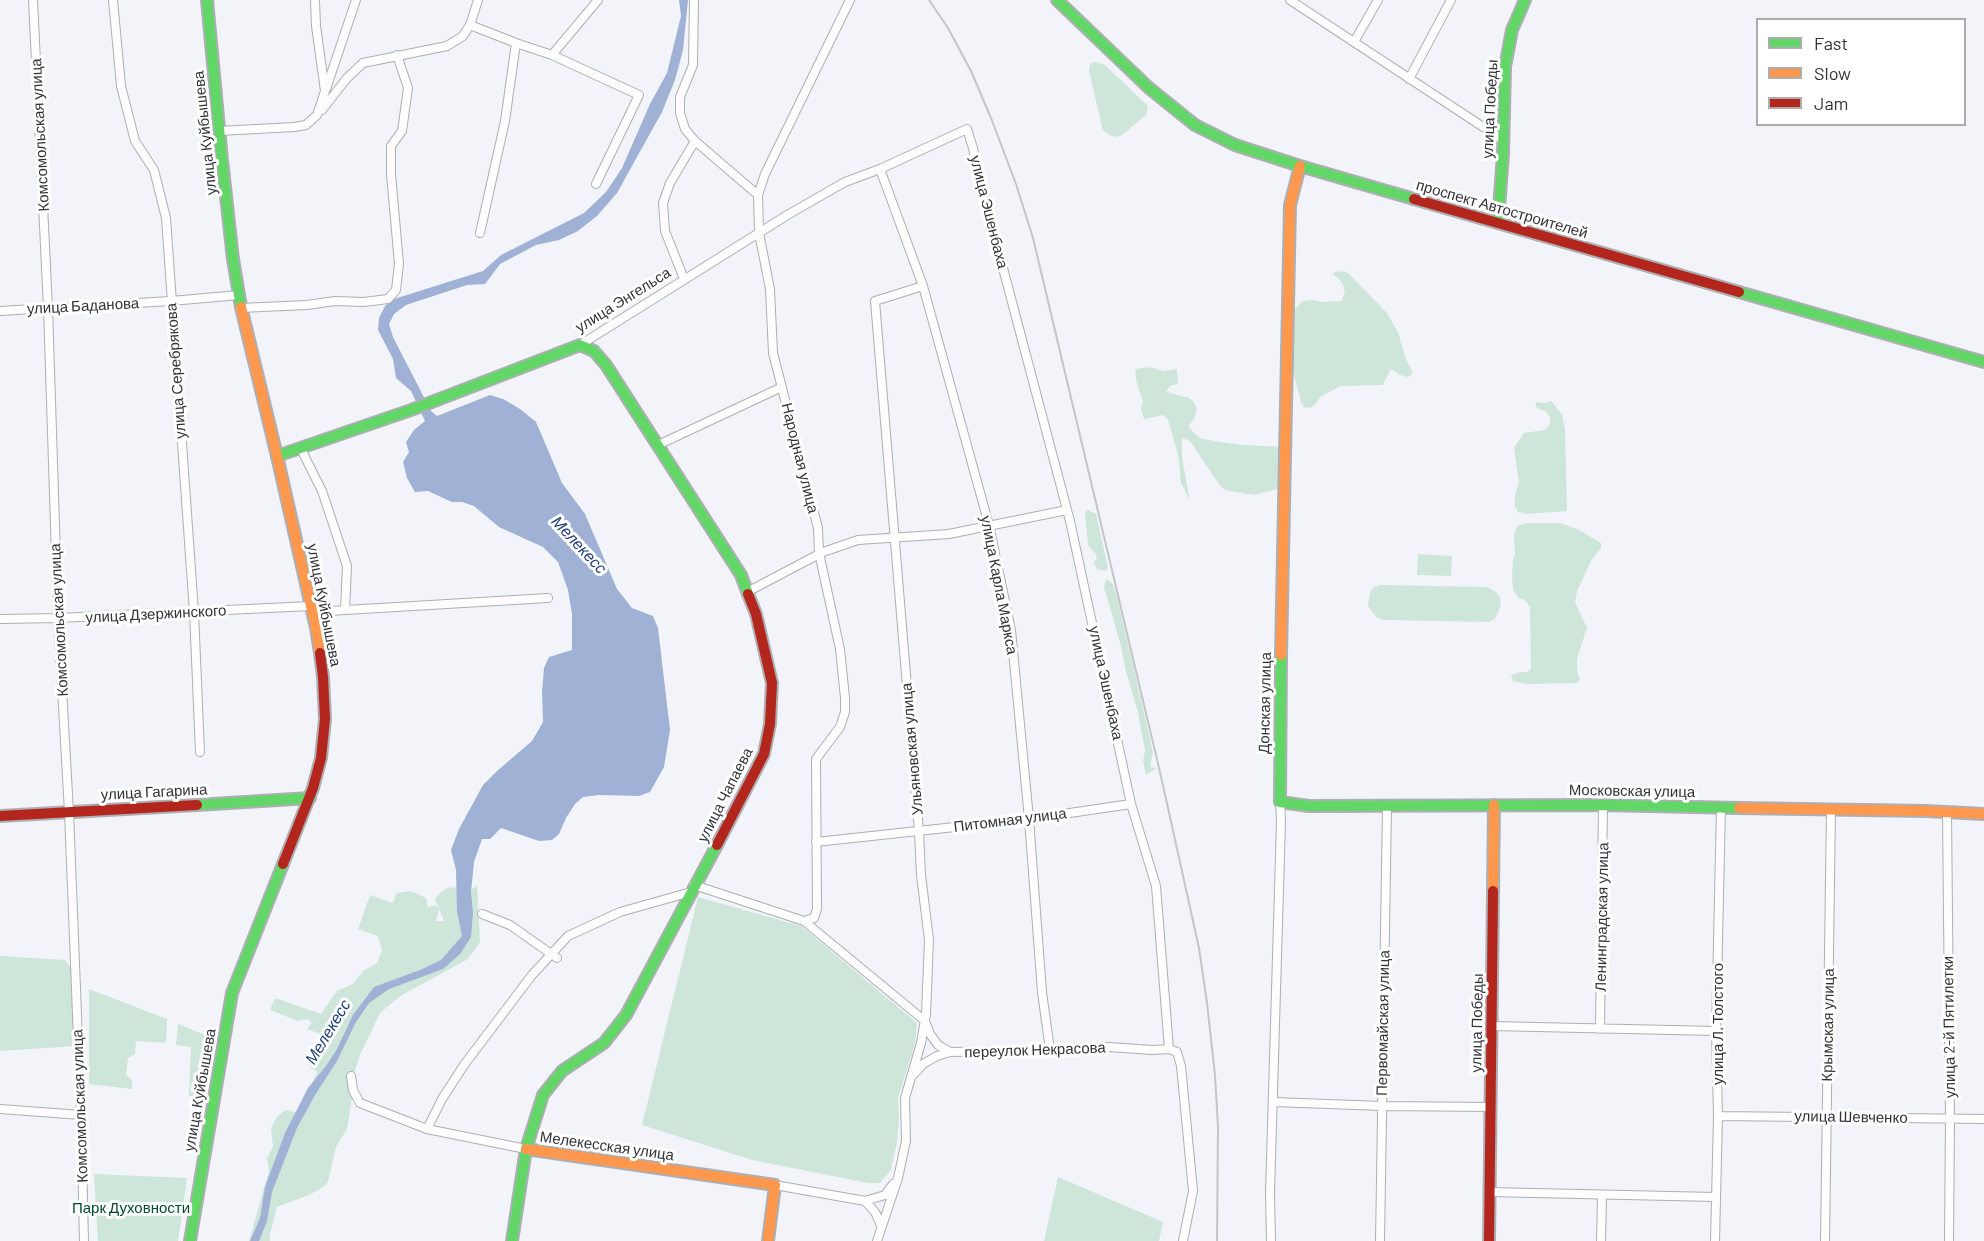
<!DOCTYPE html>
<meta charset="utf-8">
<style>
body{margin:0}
#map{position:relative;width:1984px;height:1241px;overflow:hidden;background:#f2f4fa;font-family:Barlow,sans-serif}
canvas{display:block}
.legend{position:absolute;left:1756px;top:18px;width:210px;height:108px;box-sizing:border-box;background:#fff;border:2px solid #adadaf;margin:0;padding:8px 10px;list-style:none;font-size:18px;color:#323338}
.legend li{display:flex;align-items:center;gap:12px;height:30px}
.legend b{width:30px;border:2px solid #adadaf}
</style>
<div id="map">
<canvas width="1984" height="1241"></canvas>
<ul class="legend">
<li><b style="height:8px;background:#63d668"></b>Fast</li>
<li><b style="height:8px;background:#ff974d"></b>Slow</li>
<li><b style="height:8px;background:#b3261e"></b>Jam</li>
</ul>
</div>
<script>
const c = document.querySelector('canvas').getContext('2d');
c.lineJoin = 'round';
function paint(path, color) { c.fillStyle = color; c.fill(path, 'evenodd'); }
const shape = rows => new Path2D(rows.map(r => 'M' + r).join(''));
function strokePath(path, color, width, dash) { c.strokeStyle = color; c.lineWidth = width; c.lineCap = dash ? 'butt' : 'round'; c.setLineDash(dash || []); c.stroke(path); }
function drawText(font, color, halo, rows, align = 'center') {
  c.font = font + ' Barlow,sans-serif'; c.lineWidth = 6; c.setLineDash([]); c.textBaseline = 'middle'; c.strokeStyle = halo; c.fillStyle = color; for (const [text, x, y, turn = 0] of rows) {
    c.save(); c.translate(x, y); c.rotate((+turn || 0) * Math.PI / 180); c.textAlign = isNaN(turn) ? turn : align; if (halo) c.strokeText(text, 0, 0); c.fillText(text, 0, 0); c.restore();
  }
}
const green = shape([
 [1094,62,1104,64,1148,106,1146,115,1122,135,1117,137,1112,136,1103,131,1089,71,1090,64],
 [1337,271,1347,272,1387,313,1398,332,1406,359,1413,373,1408,377,1400,375,1391,369,1383,385,1340,386,1320,397,1315,405,1310,408,1304,407,1301,402,1293,371,1294,311,1302,301,1312,300,1322,302,1342,301,1345,291,1342,282,1333,274],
 [1150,367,1163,371,1177,369,1178,384,1170,386,1166,392,1189,398,1194,402,1197,408,1195,417,1189,426,1192,431,1200,438,1213,441,1242,445,1281,447,1281,486,1278,489,1254,495,1225,490,1218,483,1190,441,1182,438,1182,457,1190,501,1181,483,1178,454,1168,420,1164,415,1144,419,1141,408,1143,402,1137,384,1135,369],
 [1551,401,1562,414,1565,430,1567,511,1526,514,1518,512,1515,506,1515,496,1519,483,1514,448,1524,433,1545,430,1550,424,1550,417,1545,411,1538,409,1535,405,1537,402,1544,403],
 [1088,510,1096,514,1108,568,1106,571,1097,569,1094,563,1097,558,1096,554,1088,545,1085,512],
 [1528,523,1560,523,1577,529,1601,543,1601,548,1591,561,1577,591,1575,602,1587,628,1577,659,1577,672,1580,679,1577,683,1525,684,1513,681,1511,675,1521,672,1527,672,1531,669,1530,607,1525,600,1518,598,1513,589,1512,577,1513,559,1515,554,1514,535,1517,526],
 [1418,554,1452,556,1451,576,1417,575],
 [1106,579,1112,583,1115,589,1132,660,1153,752,1150,767,1157,768,1146,775,1143,761,1145,751,1138,712,1125,668,1121,646,1104,587],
 [1380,585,1487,587,1496,592,1500,598,1501,605,1495,619,1489,622,1384,620,1376,617,1368,606,1370,593,1373,588],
 [477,885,480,942,468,959,400,996,380,1013,360,1055,352,1080,352,1098,347,1129,336,1147,328,1182,323,1187,309,1195,277,1207,270,1234,270,1241,249,1241,269,1171,267,1158,273,1147,271,1128,277,1117,285,1110,296,1112,308,1094,317,1072,308,1065,318,1049,324,1051,331,1038,307,1029,312,1023,308,1019,298,1021,270,1010,275,998,321,1014,337,991,353,984,363,971,377,963,382,950,378,936,358,929,370,895,393,903,396,893,411,891,426,898,428,908,435,905,439,909,436,921,444,921,435,899,441,892,447,888,454,887,469,892],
 [698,897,801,926,917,1023,915,1044,898,1098,899,1118,897,1142,891,1170,880,1183,868,1183,752,1160,642,1125],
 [0,956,65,960,71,968,74,1046,0,1051],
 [89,989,167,1019,166,1043,136,1041,135,1054,128,1058,126,1075,132,1080,132,1089,89,1084],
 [178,1024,205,1035,210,1043,199,1121,189,1095,191,1047,176,1045],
 [94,1174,187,1178,178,1241,98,1241],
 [1058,1177,1163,1222,1159,1241,1044,1241]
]);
const water = shape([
 [679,0,688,0,683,50,675,80,662,112,617,193,597,216,578,231,559,240,536,245,500,264,485,284,467,285,406,305,394,314,389,324,393,337,431,411,437,416,490,395,503,399,520,409,536,422,562,483,585,514,617,589,632,608,653,616,658,628,670,730,664,767,650,792,639,796,599,795,583,797,575,804,566,818,559,834,552,840,539,841,501,828,490,839,482,839,474,862,471,892,473,913,471,937,460,954,443,969,389,989,369,1003,356,1022,337,1061,315,1095,297,1128,272,1192,267,1221,259,1241,250,1241,260,1218,265,1187,285,1133,308,1088,326,1066,337,1049,353,1015,374,987,420,970,441,960,462,936,457,911,456,870,451,850,459,829,483,785,497,771,532,741,543,722,542,692,544,668,549,657,572,650,572,614,568,590,558,562,543,547,499,527,474,506,462,502,452,502,428,491,415,492,407,478,403,462,409,452,406,442,414,430,425,421,411,391,396,378,393,359,378,330,379,318,385,306,394,299,483,271,501,255,584,213,606,192,622,168,650,104,667,73,681,16]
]);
const street = shape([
 [33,0,48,308,58,618,69,812,81,1115,84,1241],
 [113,0,121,86,135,141,154,170,166,218,194,612,200,752],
 [1290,0,1503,140],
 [470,25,516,43,552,55,639,95,596,184],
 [1354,42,1378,0],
 [552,55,598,0],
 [1409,79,1451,0],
 [326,89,356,0],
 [322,110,347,78,363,63,447,46,463,36,470,25,478,0],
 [219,131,294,127,306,125,317,115,325,91,316,26,315,0],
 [695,141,758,195],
 [880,169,923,286,989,525,1011,630,1029,819,1042,992,1050,1050],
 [480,233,505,121,516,43],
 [684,279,665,231,663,203,670,183,695,141,685,129,680,113,680,97,693,65,694,0],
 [240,308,307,305,335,301,364,302,388,299,396,290,399,264,391,174,391,146,402,131,408,88,397,55],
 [0,311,171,301,239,295],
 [580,345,789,214,845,182,880,169,967,129,973,148,977,170,1070,521,1131,804,1156,886,1169,1049,1177,1052,1181,1066,1193,1191,1183,1241],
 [658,445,782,387],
 [301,449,322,491,347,566,345,610],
 [749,591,823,552,858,540,949,534,1067,510],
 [312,612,548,598],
 [0,619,58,618,311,606],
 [1947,812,1950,1119,1949,1241],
 [816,842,1029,819,1131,804],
 [694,885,804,921,925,1021,930,1034,938,1045,950,1052],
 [482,914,510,925,557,958],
 [804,921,814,918,817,909,816,759,840,727,845,712,845,698,840,649,819,553,818,528,773,353,770,289,759,233,758,195,765,174,850,0],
 [1492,1026,1716,1031],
 [1600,1029,1603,805],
 [913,1075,923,1064,937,1056,950,1052,1050,1050,1108,1047,1153,1050,1169,1049],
 [351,1076,353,1090,360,1103,427,1129,442,1099,464,1065,532,975,568,936,620,912,691,892],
 [1274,1102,1382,1106,1491,1107],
 [0,1109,81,1115],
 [1718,1116,1984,1119],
 [427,1129,526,1149],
 [775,1185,865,1201,885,1195,893,1184],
 [1489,1192,1716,1197],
 [865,1201,875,1212,881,1225],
 [877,1241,898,1178,906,1141,905,1098,921,1043,926,1014,929,940,921,875,919,831,875,301,923,286],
 [1271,1241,1270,1193,1281,822,1280,802],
 [1380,1241,1387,806],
 [1601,1241,1602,1196],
 [1715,1241,1718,1116,1716,1031,1721,807],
 [1825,1241,1831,809]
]);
const fast = shape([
 [207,0,222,160,233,259,241,307],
 [1057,0,1149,88,1195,125,1235,145,1300,166,1414,199],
 [1498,223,1503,154,1505,67,1512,30,1525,0],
 [1739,292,1984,362],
 [277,456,411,410,580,345,594,351,606,365,741,575,748,594],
 [1281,655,1280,802,1309,806,1603,805,1739,808],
 [197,805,310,798],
 [190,1241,232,993,283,864],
 [512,1241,526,1149,543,1095,562,1071,604,1043,626,1015,717,845]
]);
const slow = shape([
 [241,307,277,456,316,628,320,653],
 [1281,655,1290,205,1300,166],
 [1739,808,1926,811,1984,814],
 [1493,891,1494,805],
 [526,1149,775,1185,768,1241]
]);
const jam = shape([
 [1414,199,1739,292],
 [0,816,197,805],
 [717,845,764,754,770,724,772,683,756,614,748,594],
 [283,864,313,788,321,758,325,719,323,677,320,653],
 [1489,1241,1493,891]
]);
const rail = shape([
 [929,0,948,28,971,71,991,118,1016,184,1033,238,1160,772,1199,948,1207,1003,1215,1075,1218,1127,1217,1241]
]);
const streetNames = [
 ["улица Победы",1490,109,-87],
 ["улица Куйбышева",205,133,-96],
 ["Комсомольская улица",40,135,-93],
 ["проспект Автостроителей",1502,209,16],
 ["улица Эшенбаха",989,212,76],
 ["улица Энгельса",623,300,-32],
 ["улица Баданова",83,306,-3],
 ["улица Серебрякова",176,371,-94],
 ["Народная улица",800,458,76],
 ["улица Карла Маркса",999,585,79],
 ["улица Куйбышева",324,605,79],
 ["улица Дзержинского",156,614,-3],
 ["Комсомольская улица",59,620,-93],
 ["улица Эшенбаха",1106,683,78],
 ["Донская улица",1265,703,-89],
 ["Ульяновская улица",912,749,-95],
 ["Московская улица",1632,791,1],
 ["улица Гагарина",154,792,-3],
 ["улица Чапаева",725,795,-63],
 ["Питомная улица",1010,820,-7],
 ["Ленинградская улица",1602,917,-89],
 ["Первомайская улица",1383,1023,-89],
 ["улица Победы",1477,1023,-89],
 ["улица Л. Толстого",1718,1024,-90],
 ["Крымская улица",1828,1025,-89],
 ["улица 2-й Пятилетки",1949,1027,-91],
 ["переулок Некрасова",1035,1050,-2],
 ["улица Куйбышева",200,1090,-80],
 ["Комсомольская улица",80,1106,-92],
 ["улица Шевченко",1851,1117,1],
 ["Мелекесская улица",607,1146,8]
];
const parkNames = [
 ["Парк Духовности",131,1208]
];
const waterNames = [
 ["Мелекесс",579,545,47],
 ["Мелекесс",328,1032,-59]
];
paint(green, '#cee5d9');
paint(water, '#9fb2d6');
strokePath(street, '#adafb3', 10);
strokePath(fast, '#adafb3', 14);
strokePath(slow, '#adafb3', 14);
strokePath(jam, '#adafb3', 14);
strokePath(street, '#fdfdfe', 8);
strokePath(fast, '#63d668', 10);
strokePath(slow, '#ff974d', 10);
strokePath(jam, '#b3261e', 10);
strokePath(rail, '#c5c5c7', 2);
drawText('15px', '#323338', '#fff', streetNames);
drawText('15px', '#044b29', '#fff', parkNames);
drawText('italic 16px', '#1f3f7b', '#fff', waterNames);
</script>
